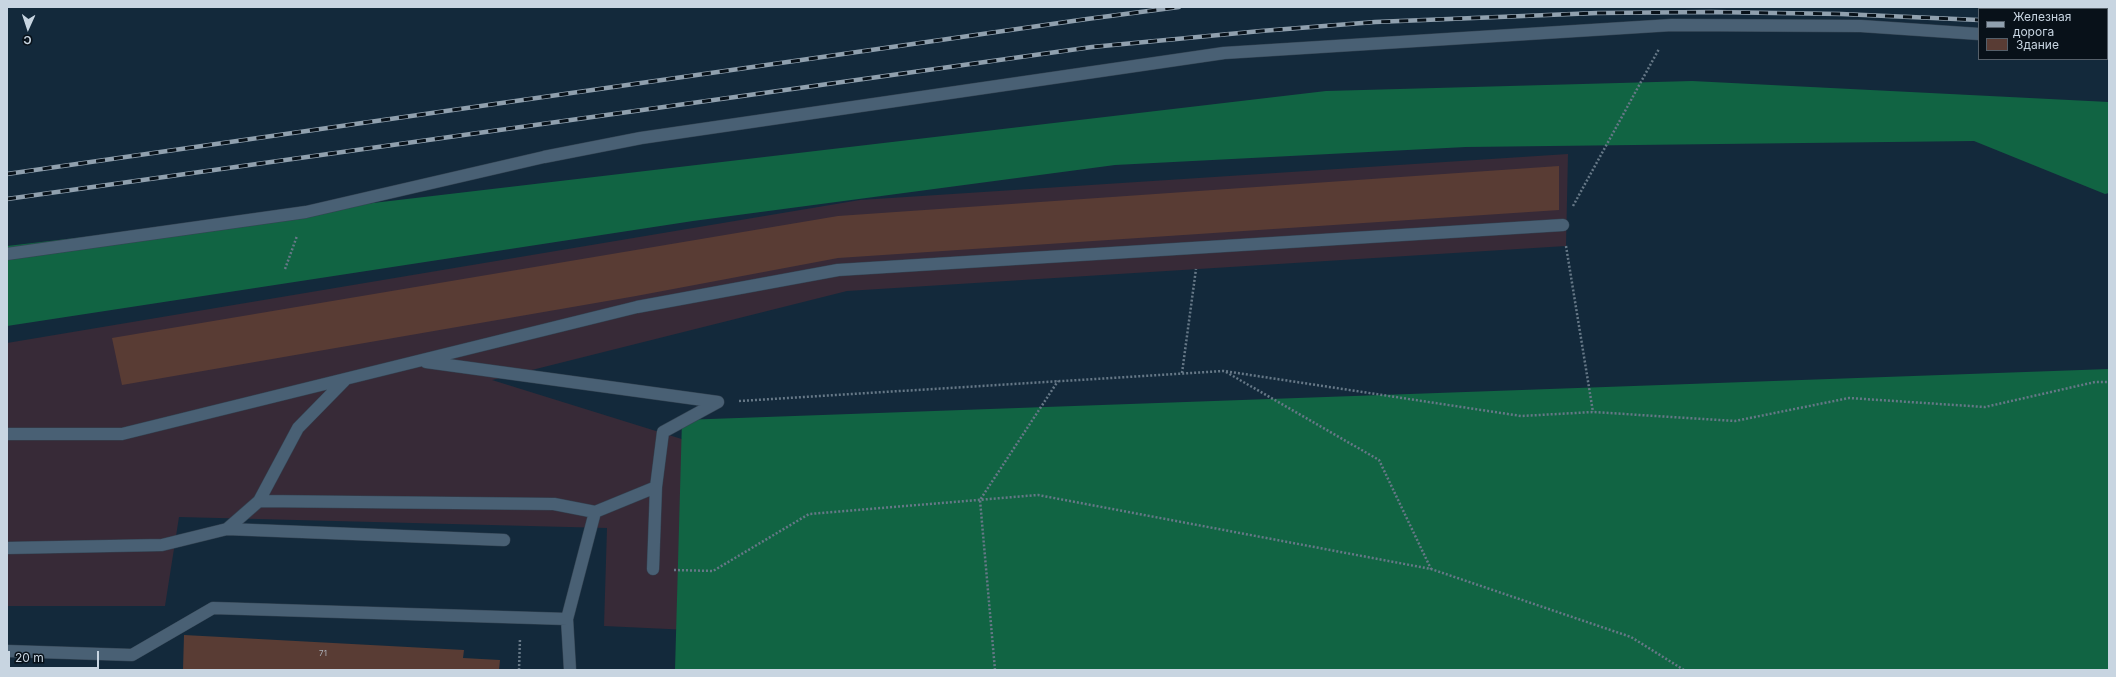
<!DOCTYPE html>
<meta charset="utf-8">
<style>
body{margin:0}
#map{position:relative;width:2116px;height:677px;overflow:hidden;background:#13293b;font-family:Inter,sans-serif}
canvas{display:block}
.frame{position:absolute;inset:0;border:8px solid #c8d5e1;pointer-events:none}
.legend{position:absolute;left:1978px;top:8px;width:130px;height:52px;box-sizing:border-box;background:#081119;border:1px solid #555f69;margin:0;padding:5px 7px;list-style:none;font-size:12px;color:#c8d5e1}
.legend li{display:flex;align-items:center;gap:8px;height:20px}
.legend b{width:20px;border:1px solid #555f69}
.north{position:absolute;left:8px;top:8px;width:40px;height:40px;-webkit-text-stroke:3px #081119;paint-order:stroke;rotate:183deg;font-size:11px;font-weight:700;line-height:16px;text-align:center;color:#c8d5e1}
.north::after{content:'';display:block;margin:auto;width:14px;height:18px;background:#c8d5e1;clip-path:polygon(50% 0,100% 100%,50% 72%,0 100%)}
.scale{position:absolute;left:8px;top:651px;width:91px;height:18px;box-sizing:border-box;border:2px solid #c8d5e1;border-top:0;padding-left:5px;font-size:12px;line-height:14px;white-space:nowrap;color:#c8d5e1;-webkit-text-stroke:3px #081119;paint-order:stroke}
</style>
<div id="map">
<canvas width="2116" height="677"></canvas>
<div class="frame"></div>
<ul class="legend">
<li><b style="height:5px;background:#90a0ae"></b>Железная дорога</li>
<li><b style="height:11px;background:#593c34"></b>Здание</li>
</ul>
<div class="north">С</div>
<div class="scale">20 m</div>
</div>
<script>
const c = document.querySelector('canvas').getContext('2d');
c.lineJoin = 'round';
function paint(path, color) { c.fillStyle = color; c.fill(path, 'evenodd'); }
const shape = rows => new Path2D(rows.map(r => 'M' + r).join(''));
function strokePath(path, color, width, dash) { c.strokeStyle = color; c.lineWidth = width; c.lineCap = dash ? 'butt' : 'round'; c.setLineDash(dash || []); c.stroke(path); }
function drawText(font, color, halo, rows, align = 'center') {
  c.font = font + ' Inter,sans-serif'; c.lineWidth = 3; c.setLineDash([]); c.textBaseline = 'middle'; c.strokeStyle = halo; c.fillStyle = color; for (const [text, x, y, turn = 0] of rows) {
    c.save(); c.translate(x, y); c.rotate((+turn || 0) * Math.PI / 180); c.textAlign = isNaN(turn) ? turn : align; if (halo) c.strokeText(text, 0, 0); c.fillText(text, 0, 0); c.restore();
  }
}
const industrial = shape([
 [1568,154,1566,246,847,291,492,380,717,450,711,631,604,626,607,528,179,517,165,606,7,606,7,343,860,200]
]);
const forest = shape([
 [1692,81,2109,102,2109,193,2105,194,1974,141,1466,147,1115,165,693,221,7,326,7,246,1326,91],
 [2109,369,2109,670,675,670,682,420]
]);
const building = shape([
 [1559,166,1559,210,838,258,636,296,122,385,112,338,838,216],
 [184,635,464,650,463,658,500,660,499,670,183,670],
 [7,667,38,669,38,670,7,670]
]);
const path = shape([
 [1573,206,1659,49],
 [1566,246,1593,412],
 [285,269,297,236],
 [1226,372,1379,460,1431,569],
 [1182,373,1196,269],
 [739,401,1224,371,1521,416,1593,412,1735,421,1849,398,1985,407,2095,382,2109,382],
 [674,570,713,571,809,514,1038,495,1431,569,1631,637,1684,670],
 [519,670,520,638],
 [995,670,980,500,1058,381]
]);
const service = shape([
 [2107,43,2109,44],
 [7,254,306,212,544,157,641,138,1224,53,1672,25,1861,26,1979,34],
 [426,362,718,402],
 [7,434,122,434,637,307,838,270,1563,225],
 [259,501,298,428,345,380],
 [227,529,259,501,554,504,595,512],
 [7,548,162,545,227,529,504,540],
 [653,569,656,487],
 [7,651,132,655,213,608,567,619],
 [570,670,567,619,595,512,656,487,663,432,718,402]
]);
const rail = shape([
 [2107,27,2109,27],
 [7,174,1087,19,1179,7],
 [7,199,1092,47,1261,31,1375,22,1597,13,1711,12,1841,14,1979,20]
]);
const numberNames = [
 ["71",323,654]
];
paint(industrial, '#372a37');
paint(forest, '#116443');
paint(building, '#593c34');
strokePath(service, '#344453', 13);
strokePath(path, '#667887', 2.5, [2, 2]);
strokePath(service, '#496074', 12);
strokePath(rail, '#90a0ae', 4.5);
strokePath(rail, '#081119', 3, [9]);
drawText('8px', '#acafb6', null, numberNames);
</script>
